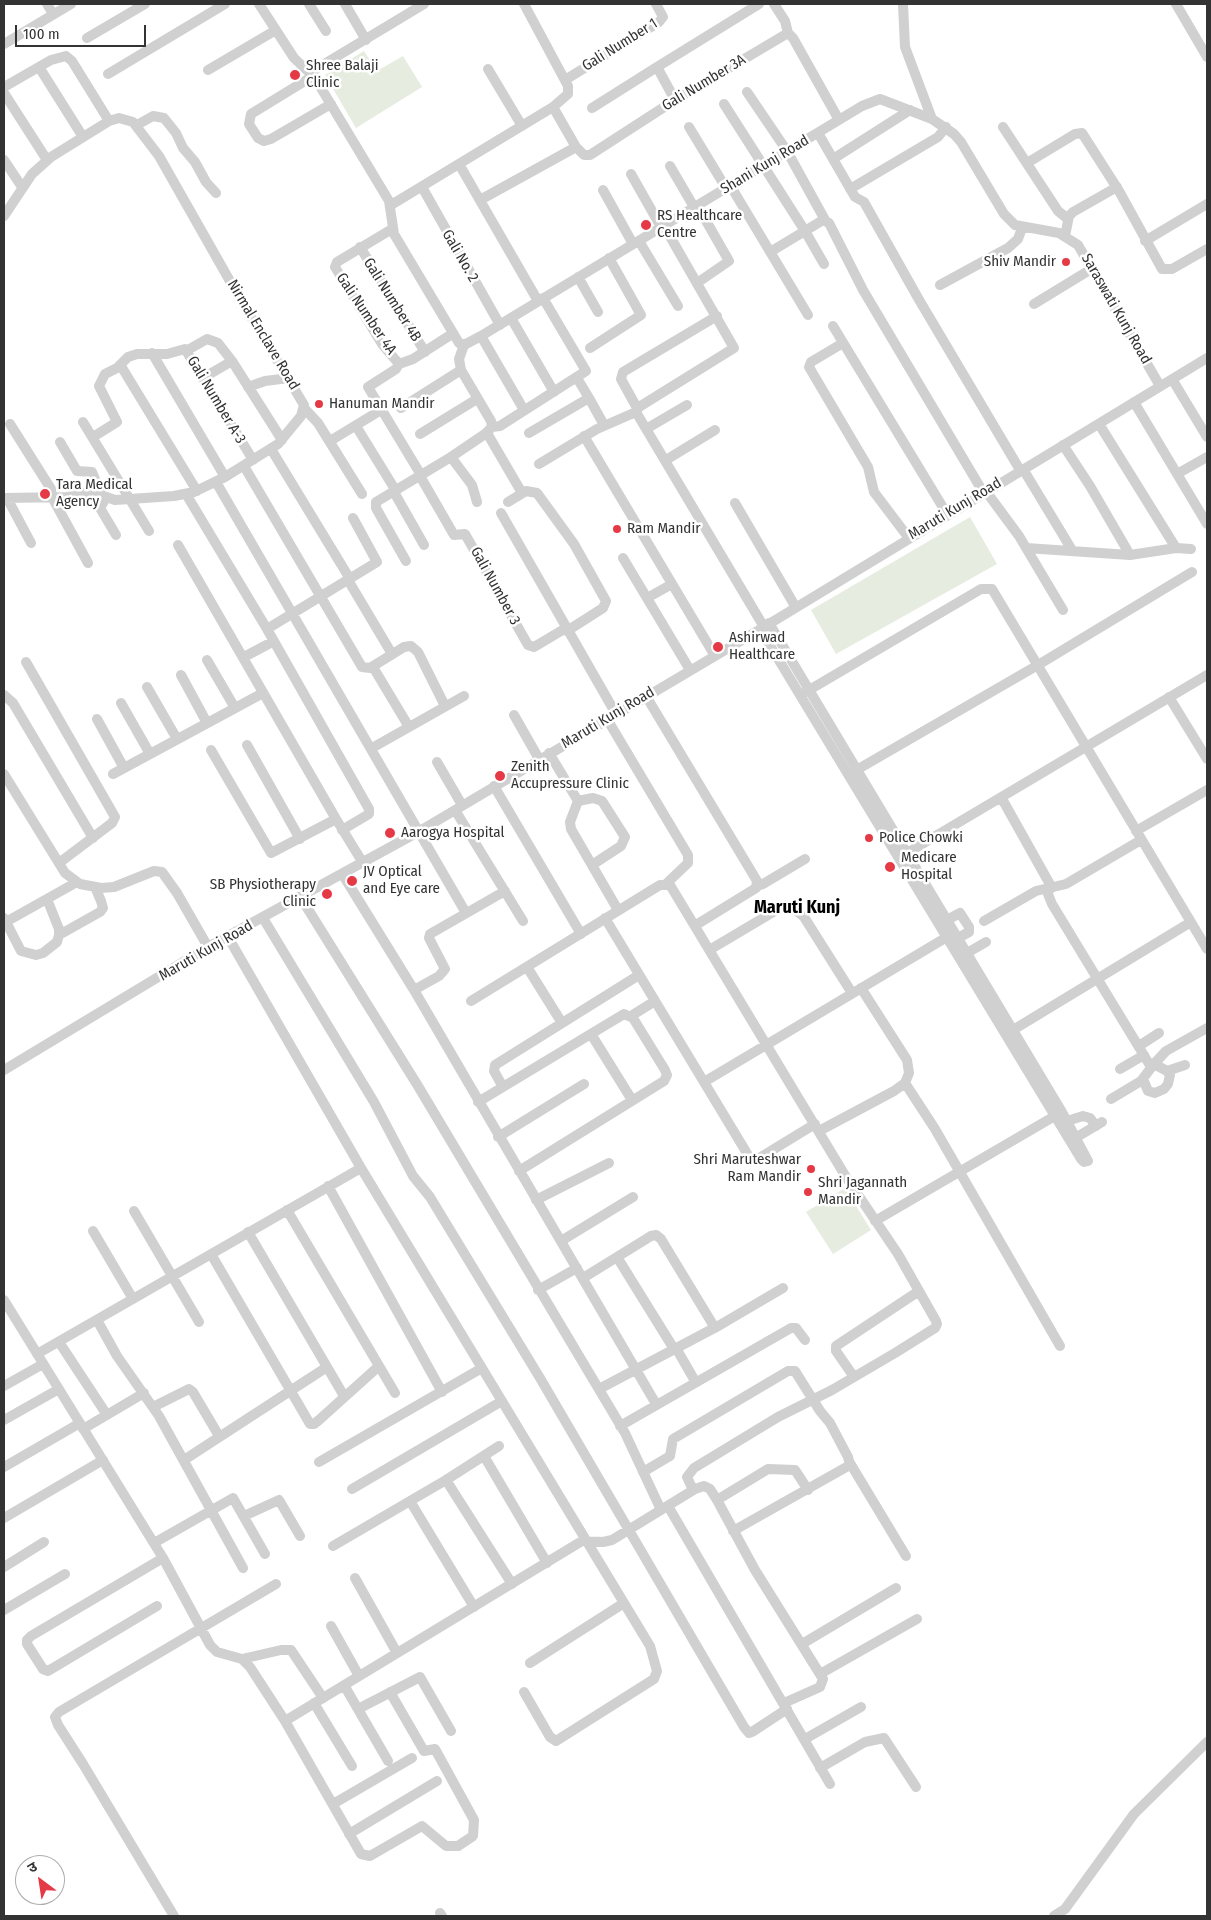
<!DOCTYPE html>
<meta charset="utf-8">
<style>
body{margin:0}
#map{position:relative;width:1211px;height:1920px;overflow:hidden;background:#fff;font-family:"Fira Sans Condensed","Noto Sans Devanagari",sans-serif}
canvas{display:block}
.frame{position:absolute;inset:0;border:5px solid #333;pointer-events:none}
.north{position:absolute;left:15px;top:1855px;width:50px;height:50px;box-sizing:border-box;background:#fff;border:1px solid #adadad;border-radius:50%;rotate:329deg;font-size:14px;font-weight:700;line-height:20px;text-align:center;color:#333}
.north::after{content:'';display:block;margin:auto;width:18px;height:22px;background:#e63946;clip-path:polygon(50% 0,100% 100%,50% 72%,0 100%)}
.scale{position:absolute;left:15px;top:25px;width:131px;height:22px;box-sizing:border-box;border:2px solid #333;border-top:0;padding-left:6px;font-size:15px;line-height:18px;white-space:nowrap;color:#333;-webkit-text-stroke:4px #fff;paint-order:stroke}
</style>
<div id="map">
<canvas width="1211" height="1920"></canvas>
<div class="frame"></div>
<div class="north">उ</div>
<div class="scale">100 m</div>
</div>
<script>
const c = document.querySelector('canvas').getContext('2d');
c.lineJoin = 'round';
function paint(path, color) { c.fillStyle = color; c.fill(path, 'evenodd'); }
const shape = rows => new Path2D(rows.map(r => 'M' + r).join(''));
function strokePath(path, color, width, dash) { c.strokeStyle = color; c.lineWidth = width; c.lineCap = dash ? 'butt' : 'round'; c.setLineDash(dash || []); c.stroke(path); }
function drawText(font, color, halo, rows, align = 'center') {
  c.font = font + ' "Fira Sans Condensed",sans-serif'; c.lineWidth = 5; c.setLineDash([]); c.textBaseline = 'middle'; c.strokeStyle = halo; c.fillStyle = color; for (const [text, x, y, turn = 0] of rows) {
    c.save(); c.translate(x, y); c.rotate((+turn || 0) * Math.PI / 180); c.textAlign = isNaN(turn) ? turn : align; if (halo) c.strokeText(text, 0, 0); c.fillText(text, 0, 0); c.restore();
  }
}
const green = shape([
 [364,51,377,71,403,56,422,87,356,128,325,75],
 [970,517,997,564,836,654,811,610],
 [845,1188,871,1230,833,1254,806,1212]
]);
const minor = shape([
 [47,4,53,14],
 [259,4,294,58,315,78,389,201,394,234,459,343,464,345,481,336,862,106,880,99,932,119,954,134,961,142,1004,214,1015,225,1059,233,1078,245,1160,386],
 [309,4,326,31],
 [345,4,366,40],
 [774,4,785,21,788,33],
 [903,4,905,47,932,119],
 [1176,4,1207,57],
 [87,38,145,4],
 [4,44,71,4],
 [39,67,83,137],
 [488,69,522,126],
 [208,70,276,30],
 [311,72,424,4],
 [108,74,225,4],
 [313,76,251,114,249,124,258,138,264,141,271,139,331,104],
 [565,80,659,22,663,17,656,4],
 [4,87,51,60,66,56,72,61,109,121],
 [747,92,787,151,825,220],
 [4,93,47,160],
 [675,100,657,67,759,4],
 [724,104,805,231,823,220,829,223,863,290,983,492],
 [553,107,576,147,584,155,590,155,675,100,788,33,793,38,839,120],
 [592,108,657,67],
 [137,125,153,116,164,118,176,133,183,148,195,162,206,182,216,193],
 [689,127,726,188],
 [1003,127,1058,211,1068,219],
 [818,133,855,197,864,202,918,298,1020,470],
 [833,159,910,110],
 [4,160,22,187],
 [1027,163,1075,134,1082,133,1119,191,1162,269,1172,269,1207,249],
 [459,164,538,301],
 [670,166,694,207],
 [631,174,661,227],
 [730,185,808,315],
 [422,187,500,325],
 [850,189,938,137,946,127],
 [603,190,633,244],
 [480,200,576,147],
 [391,205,553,107,568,94,568,86,524,4],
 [697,205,729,261,697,283],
 [4,216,32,174,51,157,109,121,119,118,133,122,159,156,239,297,304,405,301,416,278,444,225,477,194,492,174,496,115,500,90,491,67,497,4,498],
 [664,226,734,348,639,407,636,412,764,627],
 [392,229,337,262,335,267,382,344,399,364],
 [1065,236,1069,216,1073,212,1117,187],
 [639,241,678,306],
 [1145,241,1207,204],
 [360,247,425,352],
 [770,252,805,231,824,264],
 [578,277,598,312],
 [940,285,1008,248,1018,239,1022,228],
 [1034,304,1093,268],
 [511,318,554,392],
 [833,326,947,514],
 [481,336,524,410],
 [843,343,811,362,809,367,868,467,874,492,908,537],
 [590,348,641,315,609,258],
 [186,351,207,339,218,343,232,361,282,440],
 [152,353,225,477],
 [119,366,128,357,137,354,167,354,185,349,253,460],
 [203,378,232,361],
 [577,378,589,398],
 [1172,379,1207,437],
 [248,387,265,381,289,378],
 [1134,402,1207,524],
 [304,408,318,423,362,494],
 [401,408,461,370],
 [637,408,621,379,623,372,717,316],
 [83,422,149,531],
 [10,424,51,489,52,497,88,563],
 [1099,424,1176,548],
 [356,426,396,491],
 [492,427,500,426,586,371,543,298],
 [646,429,687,405],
 [487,433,522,493],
 [529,433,589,398,604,425],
 [420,434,477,399],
 [584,436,715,656],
 [93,437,117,422,99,386,105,374,121,366,197,491],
 [330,441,381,410],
 [60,442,77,471,92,472,102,496],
 [1063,445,1090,486,1130,555],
 [271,449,350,579],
 [451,457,472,485,477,502],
 [666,460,715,430],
 [539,464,597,429,636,412],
 [244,466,362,667,370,668,404,647,411,646,418,652,445,706],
 [1023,469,1072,550],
 [1177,474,1207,457],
 [421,475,368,387,396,369,399,364,413,359,452,334],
 [420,476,454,535,465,534,528,645,534,647,566,628],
 [216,482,466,913],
 [985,490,1019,536,1063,610],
 [394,492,424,545],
 [186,494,267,629,369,809,369,814,342,830],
 [7,498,31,543],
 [106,498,100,508,116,535],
 [508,502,526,491,537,493,574,544,606,601,603,608,567,631],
 [735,503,795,606],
 [501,513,616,714],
 [178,545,336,819,363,863],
 [1026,548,1130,555,1176,548,1191,549],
 [623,558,690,670],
 [406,561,376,508,376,502,451,457,485,434,492,427,491,421,461,370,459,359,464,345],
 [348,580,392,654],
 [647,598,672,584],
 [267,629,377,562,353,518],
 [760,629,1081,1159,1084,1162,1088,1161,1062,1112,769,623],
 [244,657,274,641],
 [207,660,235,708],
 [26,662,115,817,112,823,59,863],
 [373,667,409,727],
 [181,675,207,723],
 [147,687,177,739],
 [804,693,981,589,992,589,1207,949],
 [4,695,13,703,93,838],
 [646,696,757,881,756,888,696,925],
 [1169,697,1207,759],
 [121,703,150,754],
 [514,715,539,759],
 [97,719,124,768],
 [607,719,688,855,688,863,667,883],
 [247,745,300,839],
 [372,748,464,696],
 [211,750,271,853,336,819],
 [549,753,578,801,570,822,571,829,618,910],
 [437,762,462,805],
 [853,772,1038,665,1192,572],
 [4,774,65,873,80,884,101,888,114,887,154,871,162,872,177,893,208,947],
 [113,774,263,693],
 [494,786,581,934],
 [1001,797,1052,888],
 [578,801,593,798,602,801,625,837,621,846,592,865],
 [455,810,523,921],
 [1136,831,1207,790],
 [902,856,1207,675],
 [343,875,414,990,656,1404],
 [757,886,763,884,805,859],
 [1046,889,1052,904,1151,1067],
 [301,898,418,1086,625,1433,661,1510],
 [4,918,21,951,36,955,43,953,57,942,59,935,59,929,47,899],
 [263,918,374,1102,413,1176,430,1197,540,1378,744,1727,749,1733,752,1732,787,1709],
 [605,918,751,1160,756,1160,815,1124],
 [947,920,960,913,969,927,969,932,958,938],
 [984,921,1036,891,1066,884,1141,840],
 [4,923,77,882],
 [59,935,100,912,103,908,101,901,95,887],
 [228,937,361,1168,650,1646,657,1671,654,1679,556,1741,550,1737,524,1692],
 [711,949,780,908,793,908,804,917,852,993],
 [967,953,986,942],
 [527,967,562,1023],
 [414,990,439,976,445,969,429,938,430,934,505,891],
 [471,1001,660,885,670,885,846,1177,898,1254,936,1321,937,1324,935,1328,895,1353,832,1390,778,1417,694,1468,687,1477,693,1490],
 [631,1016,655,1001],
 [1008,1033,1191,922],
 [591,1034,632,1100],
 [1139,1046,1159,1033],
 [1120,1069,1144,1055],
 [4,1070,208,947,418,832,764,627,1207,358],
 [1167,1071,1185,1065],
 [1143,1079,1148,1091,1155,1093,1164,1089,1168,1084,1170,1075,1167,1071,1154,1064],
 [704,1082,952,934],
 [905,1083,935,1129,1060,1346],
 [503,1087,494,1071,495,1065,639,975],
 [1111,1099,1141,1081,1154,1064,1166,1051,1207,1028],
 [478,1102,624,1014,633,1018,665,1070,667,1075,664,1081,519,1171],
 [1067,1121,1083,1116,1090,1118,1096,1126],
 [819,1131,894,1091,905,1083,909,1073,907,1060,861,988],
 [498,1137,584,1084],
 [1077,1137,1102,1122],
 [328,1186,442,1392],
 [536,1200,609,1163],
 [287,1210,395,1393],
 [134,1211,199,1322],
 [875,1221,1060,1113],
 [93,1231,133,1299],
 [248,1232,344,1396],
 [561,1241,633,1197],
 [211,1254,310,1424,314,1424,319,1420,379,1366],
 [617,1257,674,1349],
 [583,1278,651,1236,656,1235,661,1239,715,1328],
 [538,1290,577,1268],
 [4,1300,163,1558,210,1645,217,1652,242,1659,250,1667,285,1721,361,1854,370,1856,422,1826,446,1846,458,1846,473,1836,474,1820,435,1749,424,1751,390,1692],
 [97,1320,117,1356,159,1416,243,1568],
 [59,1342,107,1415],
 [676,1348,695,1381],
 [37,1354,361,1168],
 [854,1377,836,1351,836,1346,919,1291],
 [4,1386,43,1364],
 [599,1389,720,1325,783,1288],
 [153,1407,189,1389,193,1392,219,1436],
 [4,1420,59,1389],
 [620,1426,791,1328,796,1328,805,1340],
 [83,1429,144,1393],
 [484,1456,547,1563],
 [184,1460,327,1367],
 [319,1462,482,1368],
 [850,1463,906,1556],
 [4,1467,80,1423],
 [643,1472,670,1456,673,1439,788,1371,795,1371,820,1411,830,1423,848,1457,850,1465,733,1531],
 [446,1480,499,1446],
 [352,1489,502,1401],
 [717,1500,768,1469,795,1470,808,1490],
 [410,1501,474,1607],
 [668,1506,830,1784],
 [244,1516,279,1500,300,1536],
 [4,1518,103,1460],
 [154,1543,233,1498,265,1554],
 [333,1546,446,1480,512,1584],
 [4,1567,44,1542],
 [355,1578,397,1653],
 [157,1606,48,1671,43,1669,27,1644,27,1640,31,1636,163,1558],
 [4,1610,65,1574],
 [331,1626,359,1676],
 [802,1644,896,1588],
 [242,1659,281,1650,291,1650,323,1698],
 [530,1663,624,1603],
 [820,1674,917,1619],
 [344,1685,388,1761],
 [314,1703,352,1766],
 [358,1709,420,1677,451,1731],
 [285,1721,582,1541,603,1542,612,1540,695,1489,704,1486,710,1489,717,1500,755,1570,823,1679,820,1687,784,1703],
 [805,1739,861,1707],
 [820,1768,865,1742,884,1738,916,1787],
 [333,1804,412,1758],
 [349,1834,437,1781],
 [440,1913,442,1916],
 [174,1916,83,1764,58,1725,55,1717,59,1712,276,1584],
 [1054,1916,1065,1909,1134,1814,1207,1742]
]);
const markers = [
 [295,75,6,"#e63946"],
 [646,225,6,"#e63946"],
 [1066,262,5,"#e63946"],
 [319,404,5,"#e63946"],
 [45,494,6,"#e63946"],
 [617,529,5,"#e63946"],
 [718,647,6,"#e63946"],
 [500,776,6,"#e63946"],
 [390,833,6,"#e63946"],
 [869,838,5,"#e63946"],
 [890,867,6,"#e63946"],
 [352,881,6,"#e63946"],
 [327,894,6,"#e63946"],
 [811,1169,5,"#e63946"],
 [808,1192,5,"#e63946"]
];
const streetNames = [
 ["Gali Number 1",620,45,-32],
 ["Gali Number 3A",704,83,-31],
 ["Shani Kunj Road",765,165,-31],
 ["Gali No. 2",460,256,60],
 ["Gali Number 4B",392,300,58],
 ["Saraswati Kunj Road",1116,309,60],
 ["Gali Number 4A",366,314,56],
 ["Nirmal Enclave Road",263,335,59],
 ["Gali Number A-3",216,400,59],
 ["Maruti Kunj Road",955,509,-31],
 ["Gali Number 3",495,586,61],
 ["Maruti Kunj Road",608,718,-31],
 ["Maruti Kunj Road",206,951,-30]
];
const poiNames = [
 ["Shree Balaji",306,66],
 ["Clinic",306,83],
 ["RS Healthcare",657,216],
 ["Centre",657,233],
 ["Shiv Mandir",1056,262,"right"],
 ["Hanuman Mandir",329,404],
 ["Tara Medical",56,485],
 ["Agency",56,502],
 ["Ram Mandir",627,529],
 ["Ashirwad",729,638],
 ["Healthcare",729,655],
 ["Zenith",511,767],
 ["Accupressure Clinic",511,784],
 ["Aarogya Hospital",401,833],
 ["Police Chowki",879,838],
 ["Medicare",901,858],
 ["Hospital",901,875],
 ["JV Optical",363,872],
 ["and Eye care",363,889],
 ["SB Physiotherapy",316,885,"right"],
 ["Clinic",316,902,"right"],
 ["Shri Maruteshwar",801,1160,"right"],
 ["Ram Mandir",801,1177,"right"],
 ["Shri Jagannath",818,1183],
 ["Mandir",818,1200]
];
const quarterNames = [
 ["Maruti Kunj",797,908]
];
paint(green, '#e6ecdf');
strokePath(minor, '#d0d0d0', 10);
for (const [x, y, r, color] of markers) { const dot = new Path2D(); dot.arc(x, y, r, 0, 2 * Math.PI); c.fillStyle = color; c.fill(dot); strokePath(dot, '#fff', 2); }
drawText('15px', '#333', '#fff', streetNames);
drawText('15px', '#333', '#fff', poiNames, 'left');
drawText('bold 18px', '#000', '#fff', quarterNames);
</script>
